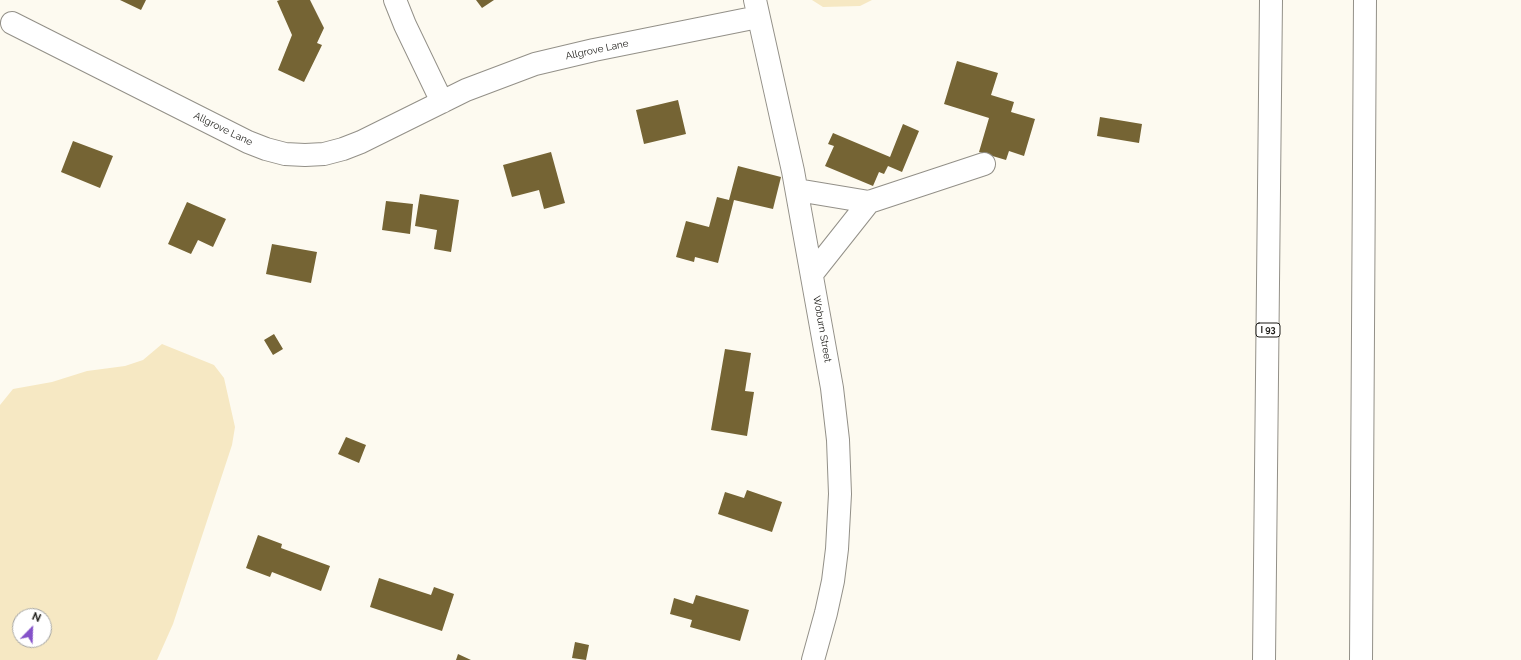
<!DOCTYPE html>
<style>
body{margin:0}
#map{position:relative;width:1521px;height:660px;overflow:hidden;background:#fdfaf0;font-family:Raleway,sans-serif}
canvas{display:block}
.north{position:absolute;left:12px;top:608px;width:40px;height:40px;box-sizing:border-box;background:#fff;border:1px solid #a4a4a2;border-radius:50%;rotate:23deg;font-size:11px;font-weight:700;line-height:16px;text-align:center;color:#1c1b17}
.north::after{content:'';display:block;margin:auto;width:14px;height:18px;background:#8451c9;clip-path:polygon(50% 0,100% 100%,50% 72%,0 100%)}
</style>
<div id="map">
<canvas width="1521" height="660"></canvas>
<div class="north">N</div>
</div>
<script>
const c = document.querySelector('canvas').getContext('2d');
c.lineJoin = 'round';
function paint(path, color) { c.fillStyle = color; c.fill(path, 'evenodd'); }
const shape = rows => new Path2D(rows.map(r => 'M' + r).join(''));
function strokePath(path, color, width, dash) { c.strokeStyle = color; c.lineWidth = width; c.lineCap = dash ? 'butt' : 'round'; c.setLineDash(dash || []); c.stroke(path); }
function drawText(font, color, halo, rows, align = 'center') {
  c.font = font + ' Raleway,sans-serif'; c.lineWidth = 4; c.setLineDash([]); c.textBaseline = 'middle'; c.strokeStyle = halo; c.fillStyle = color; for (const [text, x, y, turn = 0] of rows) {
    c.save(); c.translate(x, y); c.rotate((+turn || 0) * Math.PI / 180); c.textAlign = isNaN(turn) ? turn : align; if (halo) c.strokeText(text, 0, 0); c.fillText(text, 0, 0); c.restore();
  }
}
const green = shape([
 [812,0,872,0,860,6,823,7],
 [162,344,214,365,224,378,235,427,232,445,173,624,157,660,0,660,0,405,13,389,52,382,87,371,125,366,143,360],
 [20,616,44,616,44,640,20,640]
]);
const building = shape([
 [120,0,146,0,141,10],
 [280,0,310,0,324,28,317,43,322,45,304,82,278,70,292,35,277,1],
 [476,0,494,0,482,8],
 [957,61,998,73,991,95,1014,102,1011,112,1035,119,1024,156,1009,151,1006,160,979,152,989,118,944,104],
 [678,100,686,134,644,144,636,110],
 [1100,117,1142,124,1139,143,1097,136],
 [903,124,919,131,902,172,888,166,884,174,879,172,873,186,825,166,834,146,828,144,833,133,890,157],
 [73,141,113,156,100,188,61,172],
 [551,152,565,203,544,209,539,190,512,197,503,165],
 [738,166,781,177,773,209,734,200,718,263,695,257,694,262,676,257,686,221,709,227,717,197,729,200],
 [420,194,459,200,451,252,434,249,437,230,415,226],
 [386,201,413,204,410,234,382,230],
 [187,202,226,219,213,247,198,240,191,254,168,244],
 [272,244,317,252,311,283,266,274],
 [274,334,283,349,273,355,264,340],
 [725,349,751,353,745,391,754,392,747,436,711,430],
 [346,437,366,445,359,463,338,454],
 [747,490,782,502,772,532,718,514,725,492,744,498],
 [258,535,282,544,281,548,330,566,321,591,272,572,270,577,246,568],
 [379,578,431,595,434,587,454,594,442,631,370,607],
 [696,595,749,610,740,641,690,627,692,620,670,614,674,598,693,604],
 [575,642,589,645,586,660,572,658],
 [458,654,471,660,456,660]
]);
const minor = shape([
 [395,0,405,25,442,102],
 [755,0,793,171,832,388,838,440,840,494,837,549,833,581,826,613,813,660],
 [12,23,248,142,266,149,285,154,305,155,324,154,343,149,361,142,466,90,535,64,594,50,758,17],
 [797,190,869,202],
 [812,274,869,202,984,164]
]);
const highway = shape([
 [1264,660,1271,0],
 [1361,660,1365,0]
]);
const shields = [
 [1268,330,24]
];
const shieldNames = [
 ["I 93",1268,330]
];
const streetNames = [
 ["Allgrove Lane",597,50,-12],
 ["Allgrove Lane",223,129,26],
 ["Woburn Street",822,329,80]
];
paint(green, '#f6e8c3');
paint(building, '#756434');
strokePath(minor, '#939088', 24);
strokePath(highway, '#939088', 24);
strokePath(minor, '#fff', 22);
strokePath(highway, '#fff', 22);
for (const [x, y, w] of shields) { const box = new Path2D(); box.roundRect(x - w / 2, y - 7, w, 14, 3); c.fillStyle = '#fff'; c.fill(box); strokePath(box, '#1c1b17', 1); }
drawText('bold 9px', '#1c1b17', null, shieldNames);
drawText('10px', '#1c1b17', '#fff', streetNames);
</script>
